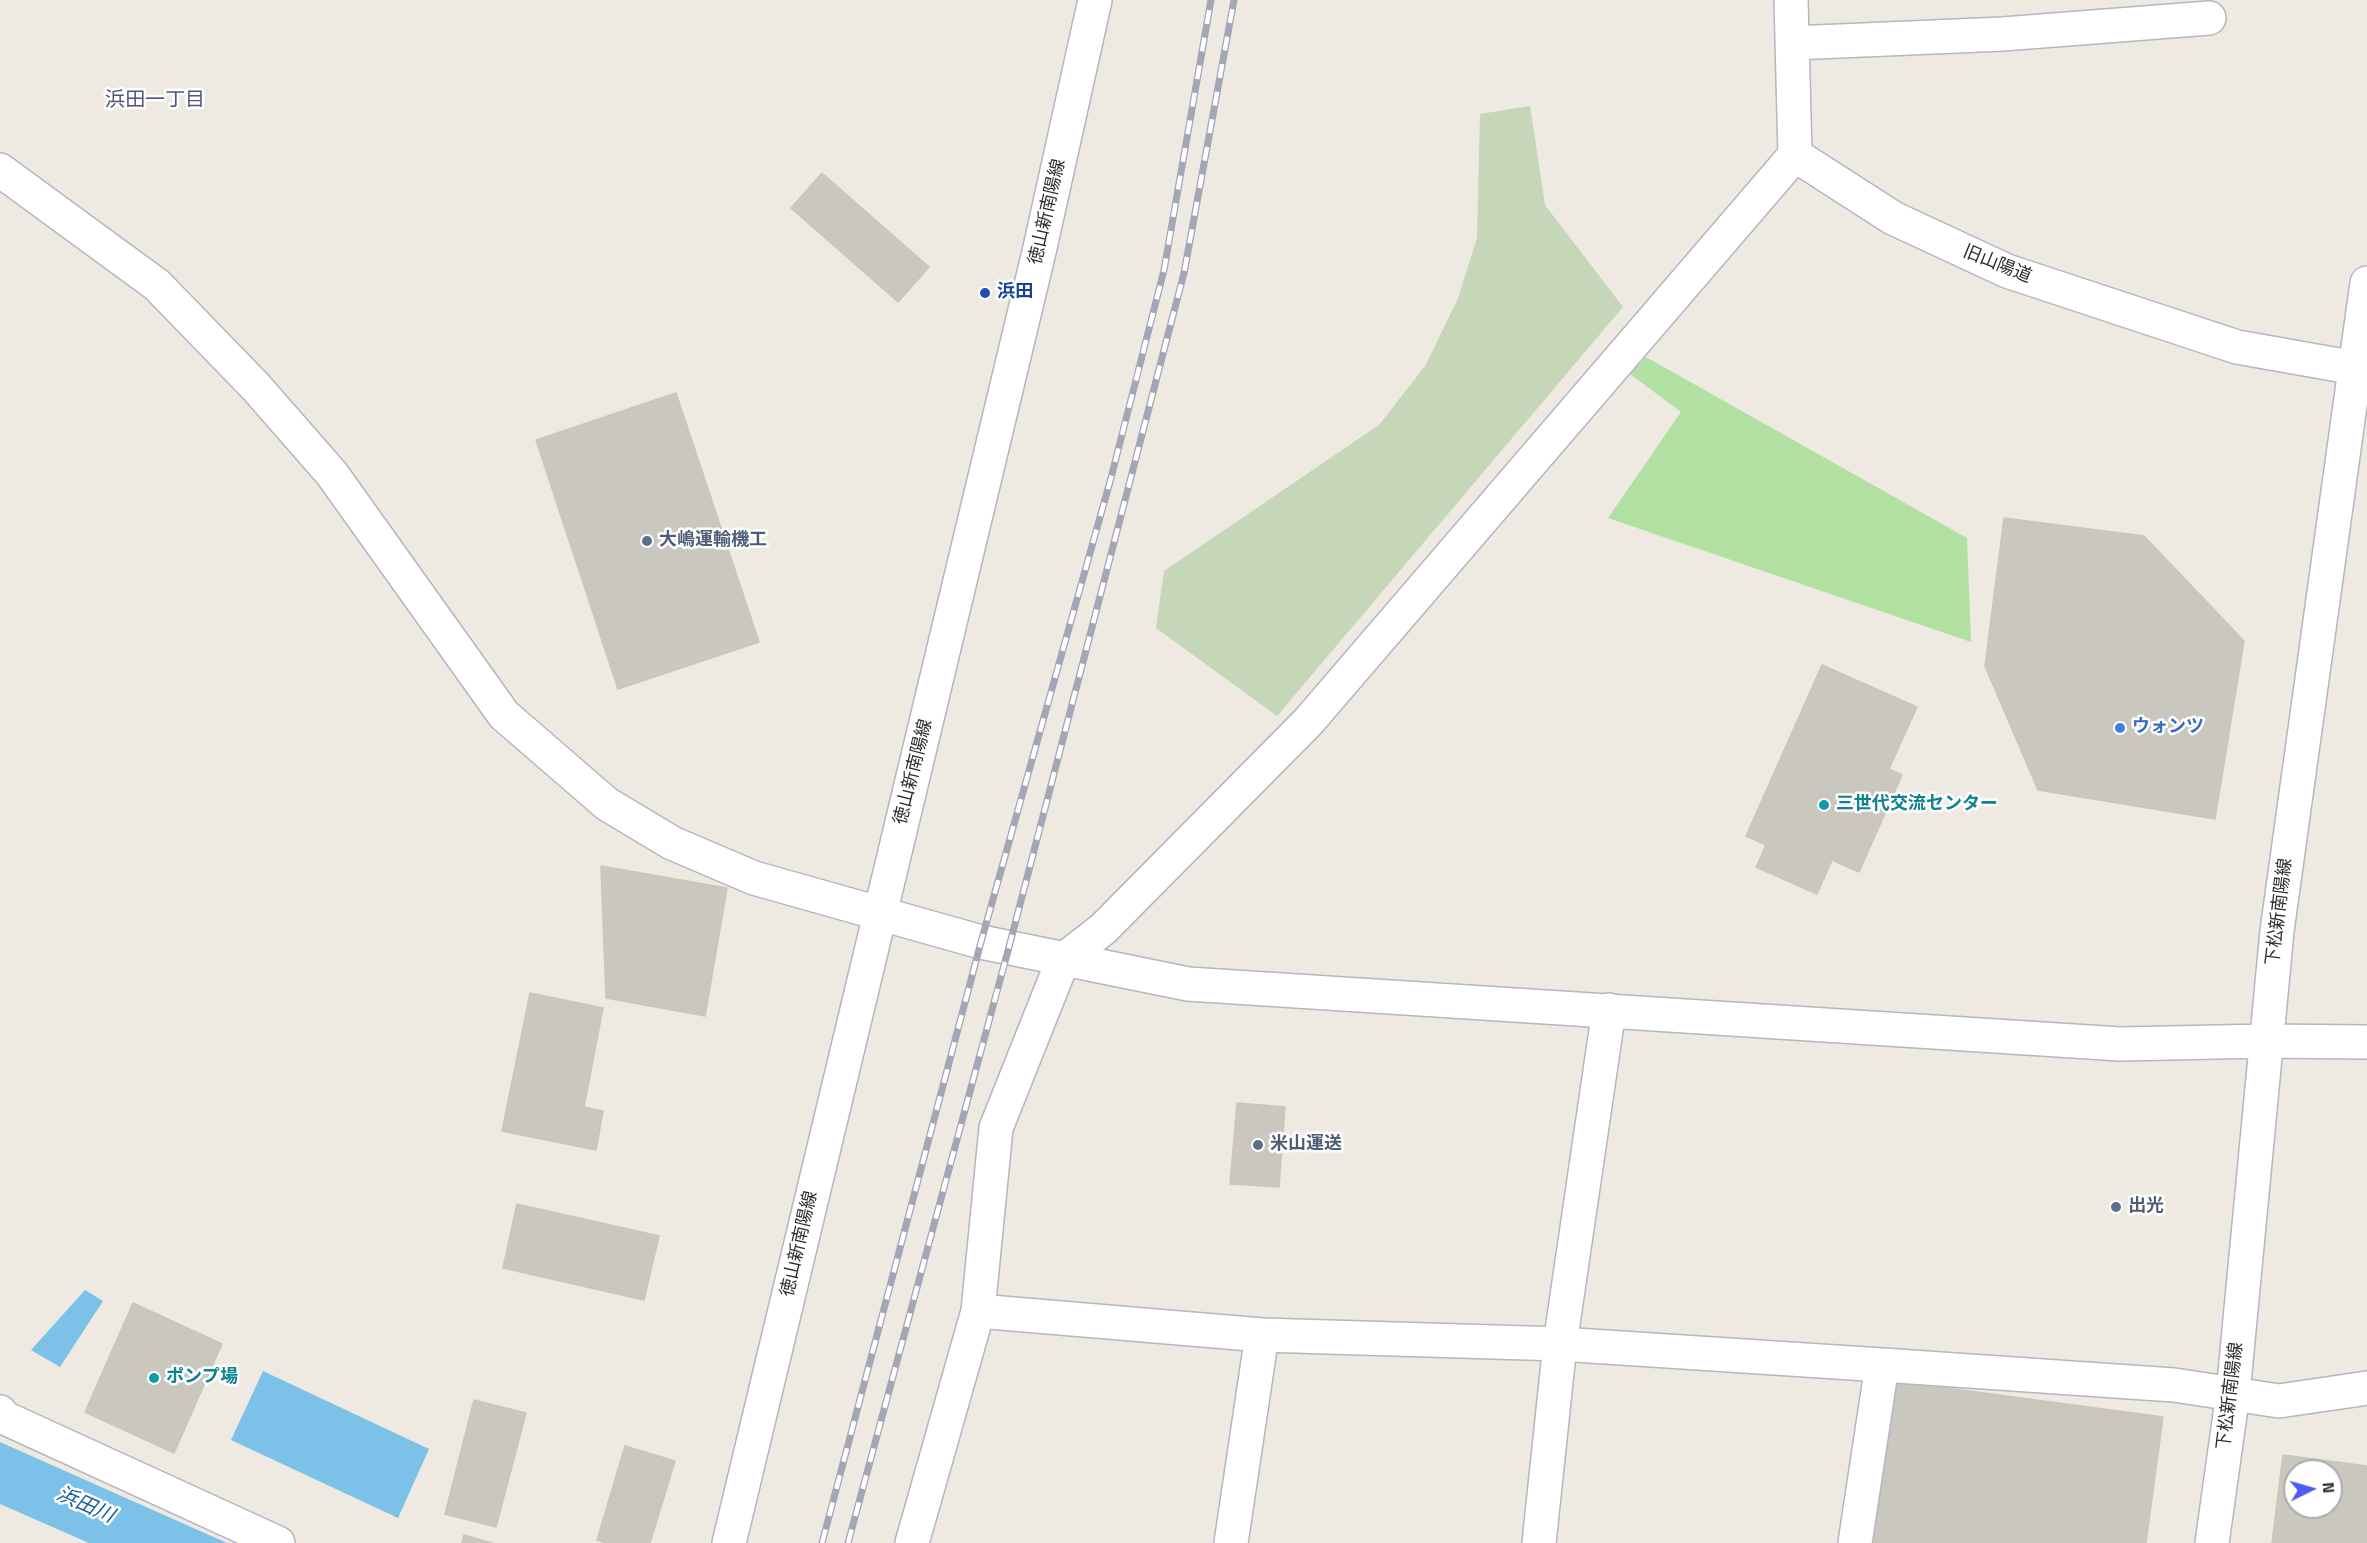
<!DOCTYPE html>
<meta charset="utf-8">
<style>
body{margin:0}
#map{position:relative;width:2367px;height:1543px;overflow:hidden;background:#eee9e1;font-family:"Titillium Web",sans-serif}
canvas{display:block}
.north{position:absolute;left:2283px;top:1459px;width:60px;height:60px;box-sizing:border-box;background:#fff;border:2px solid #ababab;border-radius:50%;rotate:85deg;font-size:16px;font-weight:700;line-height:24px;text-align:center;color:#2d2d2d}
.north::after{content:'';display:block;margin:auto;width:21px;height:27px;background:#4d5cef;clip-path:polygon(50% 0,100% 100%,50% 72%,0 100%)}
</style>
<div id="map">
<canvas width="2367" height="1543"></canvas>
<div class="north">N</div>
</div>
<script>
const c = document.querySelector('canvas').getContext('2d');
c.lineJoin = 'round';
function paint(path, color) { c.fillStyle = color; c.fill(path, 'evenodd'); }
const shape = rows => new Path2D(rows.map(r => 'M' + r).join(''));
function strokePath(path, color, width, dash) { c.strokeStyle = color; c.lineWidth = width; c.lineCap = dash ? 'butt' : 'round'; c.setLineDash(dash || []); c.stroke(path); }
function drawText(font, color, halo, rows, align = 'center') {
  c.font = font + ' "Titillium Web","Noto Sans JP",sans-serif'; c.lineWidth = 5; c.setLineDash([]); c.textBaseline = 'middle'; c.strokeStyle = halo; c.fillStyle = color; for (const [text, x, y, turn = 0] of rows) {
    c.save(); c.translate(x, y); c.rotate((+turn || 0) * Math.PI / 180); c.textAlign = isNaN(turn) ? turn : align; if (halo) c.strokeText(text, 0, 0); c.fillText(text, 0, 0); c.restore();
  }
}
const green = shape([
 [1646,357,1967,538,1971,642,1608,518,1681,412,1630,374]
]);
const cemetery = shape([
 [1530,106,1545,205,1623,307,1277,716,1156,628,1164,571,1379,425,1425,366,1457,301,1477,238,1480,114]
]);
const water = shape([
 [85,1290,103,1301,60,1367,31,1350],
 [263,1371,429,1449,398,1518,231,1440],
 [0,1442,227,1543,89,1543,0,1504]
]);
const building = shape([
 [822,173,929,267,898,302,791,208,822,173],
 [676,393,759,642,618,689,536,440,676,393],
 [2004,518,2144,536,2244,641,2215,819,2038,790,1985,666,2004,518],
 [1822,665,1917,707,1889,769,1902,775,1859,872,1832,860,1817,894,1756,867,1766,845,1746,836,1822,665],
 [601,866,727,888,705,1016,606,998,601,866],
 [530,993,603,1008,584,1107,603,1111,596,1150,502,1131,530,993],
 [1237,1103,1285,1107,1279,1187,1230,1184,1237,1103],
 [517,1204,659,1236,644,1300,503,1268,517,1204],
 [133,1303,222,1344,174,1453,85,1412,133,1303],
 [1894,1381,2163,1417,2146,1543,1872,1543,1894,1381],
 [474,1400,526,1413,496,1527,445,1514,474,1400],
 [625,1446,675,1461,650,1543,608,1543,597,1540,625,1446],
 [2283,1455,2367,1466,2367,1543,2272,1543,2283,1455],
 [2295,1471,2331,1471,2331,1507,2295,1507,2295,1471],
 [464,1535,492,1543,462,1543,464,1535]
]);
const street = shape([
 [1791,0,1795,155],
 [1793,43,2003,34,2209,18],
 [1795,155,1893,218,2007,271,2237,347,2367,370],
 [978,1311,1262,1335,1560,1344,1882,1365,2174,1385,2279,1401,2367,1388],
 [0,1412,5,1418,278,1543],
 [912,1543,978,1311,996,1128,1063,960,1103,929,1308,722,1795,155],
 [1231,1543,1262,1335],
 [1539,1543,1560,1344,1609,1010],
 [1855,1543,1882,1365]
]);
const secondary = shape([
 [0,170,157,285,256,387,332,474,504,715,607,804,672,843,754,878,981,942,1188,984,2120,1044,2265,1041,2367,1042],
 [729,1543,1039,252,1095,0],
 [2212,1543,2233,1393,2277,931,2367,283]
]);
const rail = shape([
 [822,1543,981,942,1111,478,1164,270,1211,0],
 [848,1543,1009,947,1184,273,1234,0]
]);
const markers = [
 [985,293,6,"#1a4fb4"],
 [647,541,6,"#5c6f8a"],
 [2120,728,6,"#3f7fe0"],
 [1824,805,6,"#0f9aa8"],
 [1258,1145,6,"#5c6f8a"],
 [2116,1207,6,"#5c6f8a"],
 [154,1378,6,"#0f9aa8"]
];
const streetNames = [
 ["徳山新南陽線",1048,212,-77],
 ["旧山陽道",1997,265,22],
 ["徳山新南陽線",914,772,-76],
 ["下松新南陽線",2280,912,-83],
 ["徳山新南陽線",800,1244,-77],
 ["下松新南陽線",2231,1396,-83]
];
const transitNames = [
 ["浜田",997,293]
];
const serviceNames = [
 ["大嶋運輸機工",659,541],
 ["米山運送",1270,1145],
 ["出光",2128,1207]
];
const shopNames = [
 ["ウォンツ",2132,728]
];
const cultureNames = [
 ["三世代交流センター",1836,805],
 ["ポンプ場",166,1378]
];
const neighbourhoodNames = [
 ["浜田一丁目",155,101]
];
const waterNames = [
 ["浜田川",85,1506,24]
];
paint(green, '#b1e0a2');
paint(cemetery, '#c5d6b9');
paint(water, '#7cc1e8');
paint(building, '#cac7bf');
strokePath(building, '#c9c6ba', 1.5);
strokePath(street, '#b4b6c0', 36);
strokePath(secondary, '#b4b6c0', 36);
strokePath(street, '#fff', 33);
strokePath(secondary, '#fff', 33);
strokePath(rail, '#a4a5b6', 7);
strokePath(rail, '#fff', 4.5, [14]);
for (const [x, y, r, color] of markers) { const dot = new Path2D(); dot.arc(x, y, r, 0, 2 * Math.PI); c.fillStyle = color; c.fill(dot); strokePath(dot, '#fff', 2); }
drawText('18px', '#2d2d2d', '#fff', streetNames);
drawText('bold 18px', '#164399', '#fff', transitNames, 'left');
drawText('bold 18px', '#4e5e75', '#fff', serviceNames, 'left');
drawText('bold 18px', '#366cbe', '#fff', shopNames, 'left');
drawText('bold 18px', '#0d838f', '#fff', cultureNames, 'left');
drawText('20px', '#50547c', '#fff', neighbourhoodNames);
drawText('italic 20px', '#175f98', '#fff', waterNames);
</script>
